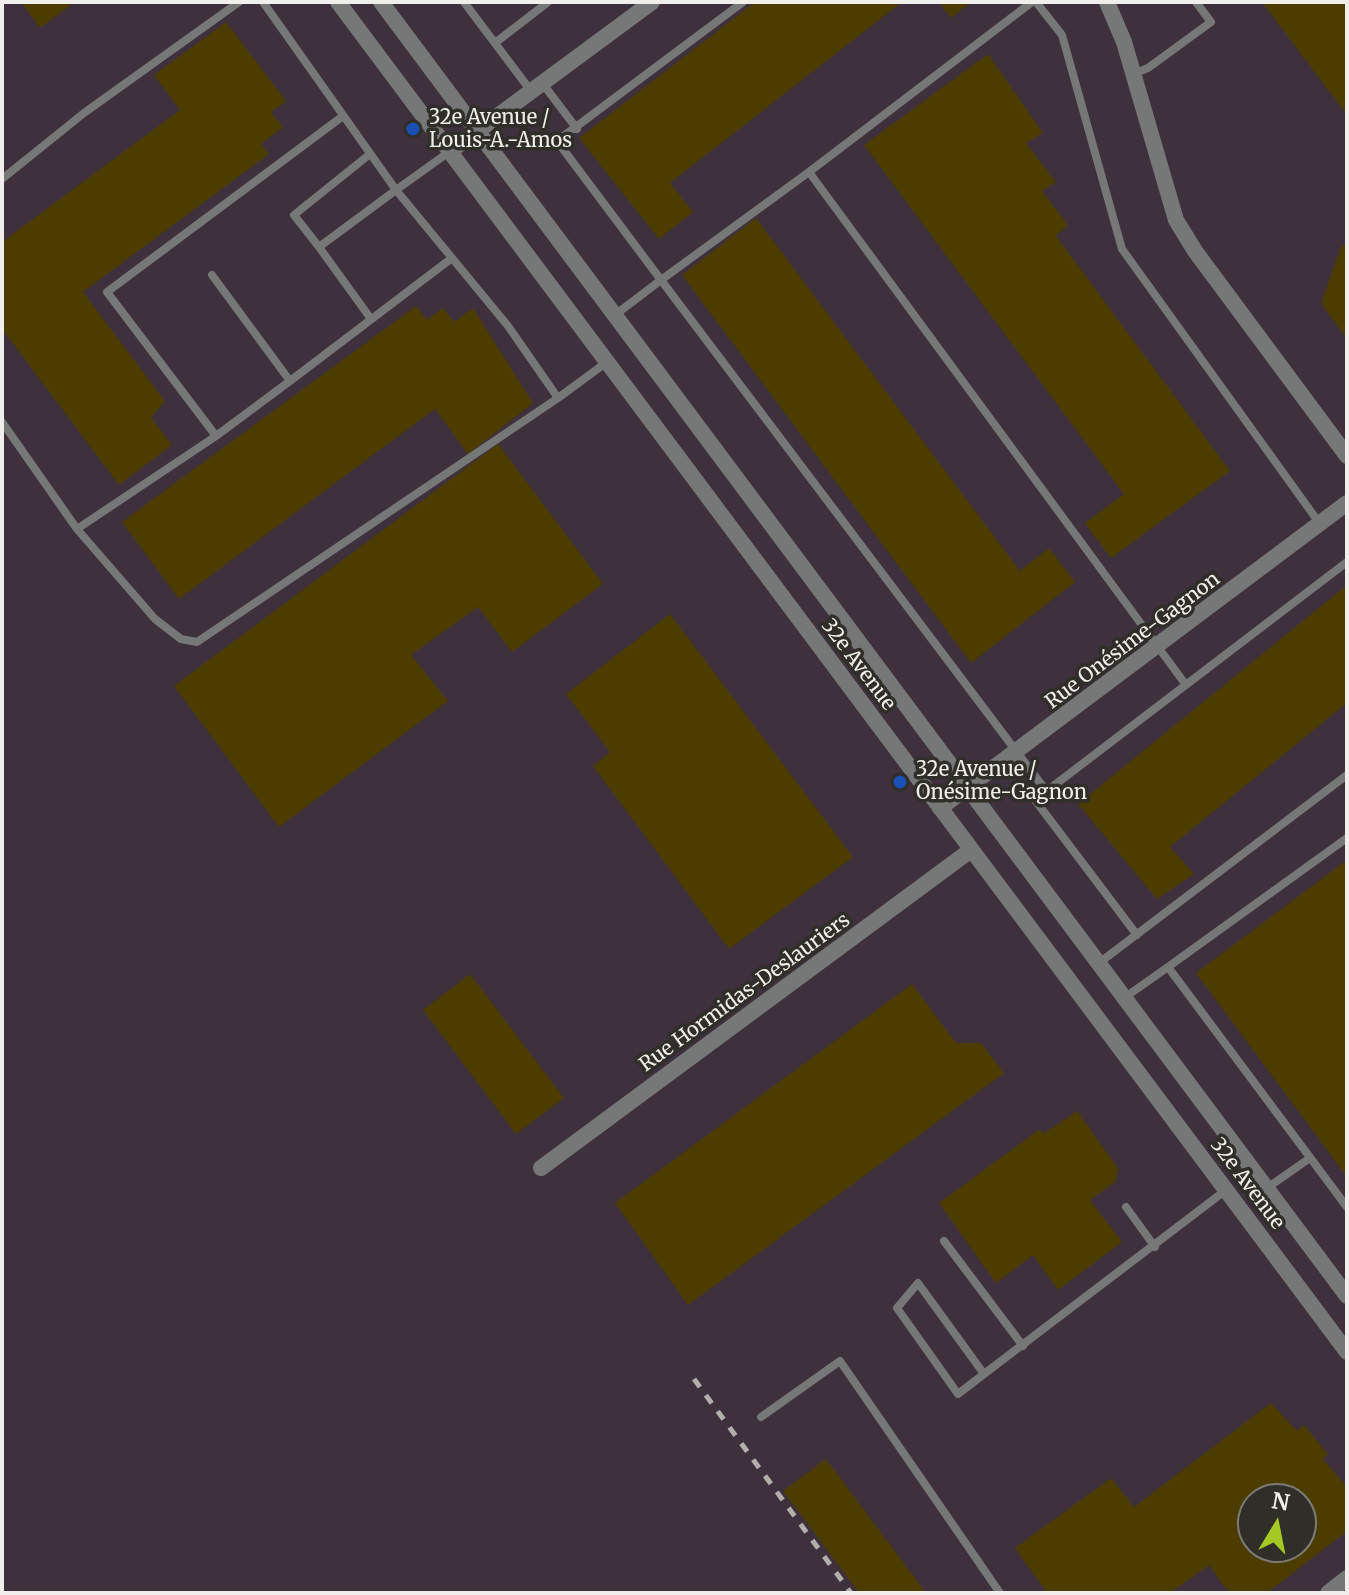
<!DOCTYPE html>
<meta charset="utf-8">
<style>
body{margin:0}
#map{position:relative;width:1349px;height:1595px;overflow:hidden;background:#2f2e28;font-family:Merriweather,serif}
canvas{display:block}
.frame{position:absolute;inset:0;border:4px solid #f0efeb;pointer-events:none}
.north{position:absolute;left:1237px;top:1483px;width:80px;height:80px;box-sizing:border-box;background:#2f2e28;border:2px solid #7c7b76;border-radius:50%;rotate:10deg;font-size:22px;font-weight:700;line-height:32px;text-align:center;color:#f0efeb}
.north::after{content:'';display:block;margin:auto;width:28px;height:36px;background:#a4c824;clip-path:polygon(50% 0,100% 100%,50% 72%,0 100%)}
</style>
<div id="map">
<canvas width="1349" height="1595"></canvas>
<div class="frame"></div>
<div class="north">N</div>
</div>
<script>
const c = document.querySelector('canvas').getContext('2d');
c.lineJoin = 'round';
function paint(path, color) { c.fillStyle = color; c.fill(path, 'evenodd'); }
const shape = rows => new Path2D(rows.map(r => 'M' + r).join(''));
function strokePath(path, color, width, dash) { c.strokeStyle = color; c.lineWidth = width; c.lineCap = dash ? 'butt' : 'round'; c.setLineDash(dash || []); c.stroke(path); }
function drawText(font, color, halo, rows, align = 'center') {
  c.font = font + ' Merriweather,serif'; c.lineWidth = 7; c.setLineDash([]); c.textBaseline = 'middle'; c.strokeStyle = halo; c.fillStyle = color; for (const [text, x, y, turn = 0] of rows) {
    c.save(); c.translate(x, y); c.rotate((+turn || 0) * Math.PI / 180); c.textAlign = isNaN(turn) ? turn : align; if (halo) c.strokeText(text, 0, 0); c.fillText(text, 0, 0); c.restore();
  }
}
const industrial = shape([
 [2,2,1347,2,1347,1593,2,1593],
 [1253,1499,1301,1499,1301,1547,1253,1547]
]);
const building = shape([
 [21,2,75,2,40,28],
 [755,2,902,2,670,183,693,212,659,239,579,138],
 [939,2,971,2,951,18],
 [1262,2,1347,2,1347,115],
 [226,22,286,101,271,112,283,127,261,144,269,154,83,292,165,401,151,418,172,445,119,485,2,329,2,242,180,110,154,75],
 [988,54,1043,133,1026,143,1056,182,1042,191,1068,225,1056,236,1230,471,1111,558,1085,523,1124,494,864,145],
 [756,218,1020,571,1049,548,1075,582,971,663,682,275],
 [1347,242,1347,339,1321,303,1341,247],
 [416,306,427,320,443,308,454,322,473,308,533,403,468,454,435,409,179,599,122,522],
 [498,444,603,584,512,652,478,607,411,655,448,701,279,827,174,686],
 [1347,585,1347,703,1170,847,1194,874,1157,899,1078,804],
 [670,614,853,857,729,949,593,766,610,752,566,694],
 [1347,860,1347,1177,1196,973],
 [470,974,564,1098,516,1134,423,1010],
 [912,984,956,1043,981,1043,1004,1073,688,1305,615,1203],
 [1077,1111,1118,1168,1116,1181,1090,1200,1122,1242,1058,1290,1033,1255,996,1283,939,1203,1040,1129,1043,1134],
 [1271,1403,1297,1431,1304,1425,1328,1454,1323,1459,1347,1487,1347,1531,1267,1593,1229,1593,1209,1565,1170,1593,1047,1593,1015,1548,1111,1478,1134,1507],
 [1253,1499,1301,1499,1301,1547,1253,1547],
 [826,1459,926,1593,859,1593,783,1491]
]);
const service = shape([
 [263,2,396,190,449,152],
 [464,2,531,91],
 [1036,2,1062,35,1122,249,1320,524],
 [495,43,548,2],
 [1133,74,1148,68,1211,22,1196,2],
 [543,84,577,129],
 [370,154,294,215,319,247,396,190,508,326,558,398,607,362],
 [809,172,1032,2],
 [2,179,84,113,239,2],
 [319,247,371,319],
 [212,275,290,381,452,258],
 [615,315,661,280,557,141,743,2],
 [290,381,216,436,107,292,343,116],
 [2,422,77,529,216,436],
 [77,529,155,619,181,639,197,642,558,398],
 [1047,792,661,280,809,172,1186,685],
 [1137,935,1035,800,1347,562],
 [1099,963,1347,775],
 [1168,967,1347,838],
 [1124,998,1168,967,1347,1207],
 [1267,1188,1310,1158],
 [1126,1207,1155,1247],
 [944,1241,1023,1346],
 [918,1283,984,1374,958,1394,897,1308,918,1283],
 [984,1374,1226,1190],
 [761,1417,840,1361,1000,1593]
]);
const minor = shape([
 [1107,2,1124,42,1176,220,1195,251,1347,456],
 [940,808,1347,503],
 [541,1168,971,850],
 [1328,1593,1347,1578]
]);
const tertiary = shape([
 [338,2,1347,1352],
 [381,2,1347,1296],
 [449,152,652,2]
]);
const rail = shape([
 [694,1379,851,1593]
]);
const markers = [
 [413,129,8,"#1a4fb4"],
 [900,782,8,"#1a4fb4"]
];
const poiNames = [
 ["32e Avenue /",429,118],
 ["Louis-A.-Amos",429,141],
 ["32e Avenue /",916,770],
 ["Onésime-Gagnon",916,793]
];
const streetNames = [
 ["Rue Onésime-Gagnon",1133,641,-37],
 ["32e Avenue",858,665,53],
 ["Rue Hormidas-Deslauriers",745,993,-36],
 ["32e Avenue",1247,1184,53]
];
paint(industrial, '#3e303d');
paint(building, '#4d3c00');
strokePath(service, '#757877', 8);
strokePath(minor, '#757877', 16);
strokePath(tertiary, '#757877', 16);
strokePath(rail, '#b0afaa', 5, [10, 10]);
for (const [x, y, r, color] of markers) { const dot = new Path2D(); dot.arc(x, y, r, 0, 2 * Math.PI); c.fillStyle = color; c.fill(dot); strokePath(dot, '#2f2e28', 3); }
drawText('20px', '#f0efeb', '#2f2e28', poiNames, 'left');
drawText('20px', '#f0efeb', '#2f2e28', streetNames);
</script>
